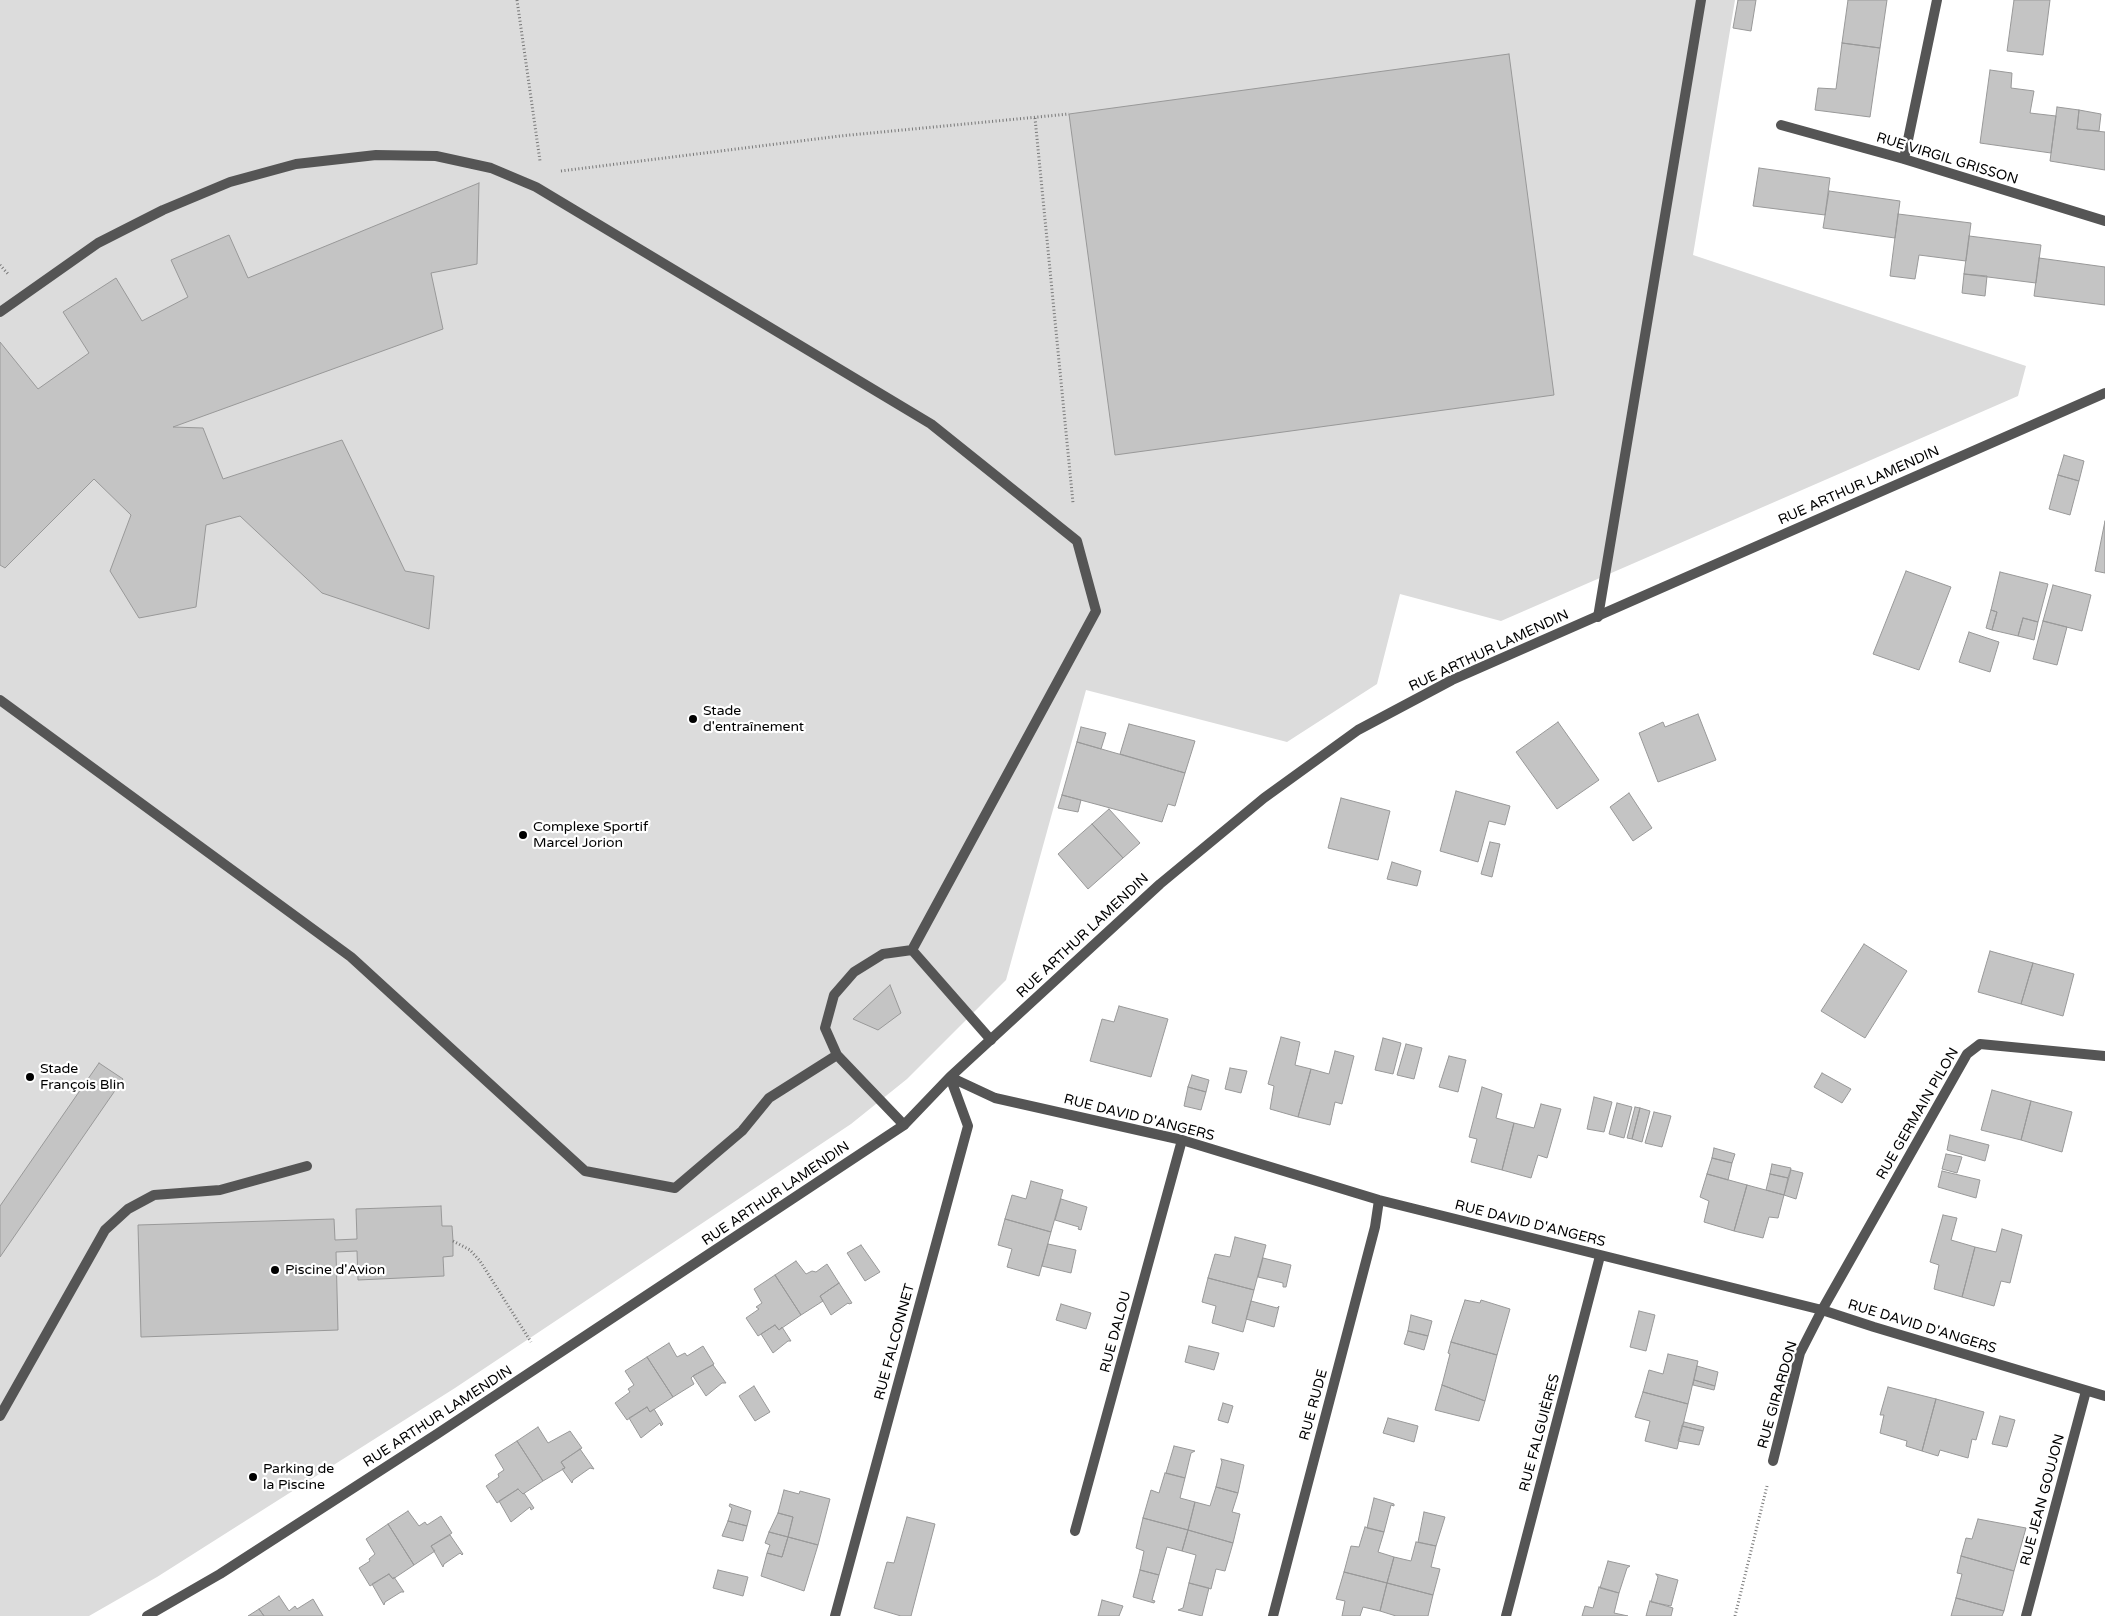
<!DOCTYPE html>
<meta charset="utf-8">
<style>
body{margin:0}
canvas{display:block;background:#fff}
</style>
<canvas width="2105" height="1616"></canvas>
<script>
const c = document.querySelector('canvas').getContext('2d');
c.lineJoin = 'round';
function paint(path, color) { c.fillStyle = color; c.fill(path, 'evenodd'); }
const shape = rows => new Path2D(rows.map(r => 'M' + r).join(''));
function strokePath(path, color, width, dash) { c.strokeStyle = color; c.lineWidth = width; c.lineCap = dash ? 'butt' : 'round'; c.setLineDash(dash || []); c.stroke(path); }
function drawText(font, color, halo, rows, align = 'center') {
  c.font = font + ' "Varela Round",sans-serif'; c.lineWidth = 4.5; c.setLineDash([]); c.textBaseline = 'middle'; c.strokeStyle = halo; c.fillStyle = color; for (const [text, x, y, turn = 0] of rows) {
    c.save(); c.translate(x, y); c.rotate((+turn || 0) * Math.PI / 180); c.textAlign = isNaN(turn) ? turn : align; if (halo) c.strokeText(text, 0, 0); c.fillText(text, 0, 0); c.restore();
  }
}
const green = shape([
 [0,0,1735,0,1693,255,2026,366,2018,396,1501,621,1400,594,1377,684,1287,742,1086,690,1006,980,907,1079,851,1124,455,1388,157,1577,89,1616,0,1616]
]);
const building = shape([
 [1738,0,1756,0,1751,31,1733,28,1738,0],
 [1848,0,1887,0,1880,48,1842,43,1848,0],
 [2014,0,2050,0,2043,55,2007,51,2014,0],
 [1842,43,1880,48,1870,117,1815,110,1818,88,1836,89,1842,43],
 [1509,54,1554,395,1115,455,1069,114,1509,54],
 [1990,70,2012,73,2011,88,2034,91,2030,113,2056,116,2051,153,1980,143,1990,70],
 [2057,107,2079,110,2077,129,2105,132,2105,170,2050,161,2057,107],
 [2079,110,2101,114,2099,131,2077,129,2079,110],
 [1759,168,1830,178,1825,215,1753,206,1759,168],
 [479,183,477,264,431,273,443,329,173,427,203,428,223,479,342,440,405,571,434,576,429,629,322,593,240,516,206,525,196,607,139,618,110,571,131,515,94,479,5,568,0,565,0,342,38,389,89,353,63,312,116,278,142,321,188,297,171,260,229,235,248,278,479,183],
 [1829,191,1900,201,1895,238,1823,228,1829,191],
 [1898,214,1971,223,1966,261,1919,255,1915,279,1890,276,1898,214],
 [1969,236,2041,245,2036,283,1964,274,1969,236],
 [2039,258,2105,267,2105,305,2034,296,2039,258],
 [1964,274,1987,276,1985,296,1962,293,1964,274],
 [2064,455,2084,461,2079,481,2058,475,2064,455],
 [2058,475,2079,481,2070,515,2049,509,2058,475],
 [2105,521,2105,573,2095,571,2105,521],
 [1906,571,1951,587,1919,670,1873,654,1906,571],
 [2000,572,2048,584,2038,622,2023,618,2018,636,1992,630,1997,612,1991,610,2000,572],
 [2053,585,2091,595,2082,631,2043,621,2053,585],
 [1991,610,1997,612,1992,630,1986,628,1991,610],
 [2023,618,2038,622,2034,640,2018,636,2023,618],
 [2043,621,2067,627,2057,665,2033,659,2043,621],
 [1969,632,1999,642,1990,672,1959,662,1969,632],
 [1698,714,1716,760,1658,782,1639,733,1663,722,1665,727,1698,714],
 [1558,722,1599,780,1557,809,1516,752,1558,722],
 [1129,724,1195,741,1185,773,1120,754,1129,724],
 [1081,727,1106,733,1101,749,1077,742,1081,727],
 [1077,742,1185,773,1175,806,1168,804,1162,822,1062,795,1077,742],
 [1456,791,1510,806,1505,825,1489,821,1478,862,1440,851,1456,791],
 [1629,793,1652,828,1633,841,1610,807,1629,793],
 [1062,795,1081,800,1078,812,1058,808,1062,795],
 [1341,798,1390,811,1378,860,1328,848,1341,798],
 [1109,809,1140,843,1123,858,1092,824,1109,809],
 [1092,824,1123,858,1088,889,1058,854,1092,824],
 [1490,842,1500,844,1492,877,1481,874,1490,842],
 [1392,862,1421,871,1417,886,1387,879,1392,862],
 [1864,944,1907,971,1865,1038,1821,1011,1864,944],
 [1990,951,2033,963,2021,1004,1978,992,1990,951],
 [2033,963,2074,974,2063,1016,2021,1004,2033,963],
 [890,985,901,1013,878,1030,853,1019,890,985],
 [1119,1006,1168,1019,1151,1077,1090,1061,1102,1019,1114,1022,1119,1006],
 [1281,1037,1300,1042,1295,1065,1311,1069,1298,1117,1270,1109,1274,1086,1268,1084,1281,1037],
 [1383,1038,1401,1043,1393,1074,1375,1070,1383,1038],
 [1406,1044,1422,1048,1414,1079,1397,1075,1406,1044],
 [1335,1051,1354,1056,1342,1104,1335,1102,1330,1125,1298,1117,1311,1069,1329,1074,1335,1051],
 [1449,1056,1466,1060,1458,1092,1439,1087,1449,1056],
 [99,1063,123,1079,0,1257,0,1206,99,1063],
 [1230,1068,1247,1071,1241,1093,1225,1089,1230,1068],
 [1822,1073,1851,1089,1842,1103,1814,1087,1822,1073],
 [1192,1075,1209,1080,1206,1092,1188,1087,1192,1075],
 [1188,1087,1206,1092,1201,1110,1184,1106,1188,1087],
 [1482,1087,1502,1094,1496,1118,1514,1123,1502,1170,1471,1162,1477,1139,1469,1137,1482,1087],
 [1992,1090,2031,1101,2021,1140,1981,1130,1992,1090],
 [1594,1097,1612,1102,1604,1132,1587,1129,1594,1097],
 [2031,1101,2072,1112,2062,1152,2021,1140,2031,1101],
 [1617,1103,1632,1107,1624,1138,1609,1134,1617,1103],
 [1541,1104,1561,1109,1547,1158,1538,1155,1531,1178,1502,1170,1514,1123,1534,1128,1541,1104],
 [1635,1107,1640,1108,1632,1139,1627,1138,1635,1107],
 [1640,1108,1650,1111,1642,1142,1632,1139,1640,1108],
 [1654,1112,1671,1116,1662,1147,1645,1143,1654,1112],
 [1950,1135,1989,1145,1985,1161,1947,1150,1950,1135],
 [1714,1148,1735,1154,1732,1163,1712,1158,1714,1148],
 [1946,1154,1962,1157,1957,1173,1942,1169,1946,1154],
 [1712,1158,1732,1163,1728,1180,1707,1174,1712,1158],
 [1772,1164,1791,1168,1788,1178,1770,1174,1772,1164],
 [1791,1170,1803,1173,1796,1199,1784,1195,1791,1170],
 [1942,1171,1980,1180,1976,1198,1938,1187,1942,1171],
 [1707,1174,1747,1185,1734,1231,1704,1222,1709,1201,1700,1197,1707,1174],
 [1770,1174,1788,1178,1784,1195,1766,1190,1770,1174],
 [1031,1181,1063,1190,1051,1232,1005,1219,1012,1195,1026,1199,1031,1181],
 [1747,1185,1784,1195,1778,1218,1769,1217,1763,1238,1734,1231,1747,1185],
 [1061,1199,1087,1207,1081,1230,1078,1229,1079,1227,1055,1220,1061,1199],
 [441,1206,442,1226,452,1226,453,1241,453,1256,443,1257,444,1276,358,1280,357,1251,336,1252,338,1330,141,1337,138,1225,334,1219,335,1240,357,1239,356,1209,441,1206],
 [1943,1215,1957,1218,1951,1240,1975,1247,1962,1297,1934,1289,1939,1265,1930,1262,1943,1215],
 [1005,1219,1051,1232,1039,1276,1007,1267,1012,1249,998,1245,1005,1219],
 [2002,1229,2022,1235,2010,1283,2001,1281,1994,1306,1962,1297,1975,1247,1996,1252,2002,1229],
 [1235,1237,1266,1245,1254,1290,1208,1278,1215,1254,1230,1257,1235,1237],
 [1048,1244,1076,1250,1071,1273,1042,1266,1048,1244],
 [861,1245,880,1272,865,1281,847,1253,861,1245],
 [1263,1258,1291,1265,1286,1287,1283,1287,1283,1283,1258,1277,1263,1258],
 [796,1261,806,1274,812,1271,816,1272,827,1264,839,1283,820,1296,823,1301,801,1315,775,1275,796,1261],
 [775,1275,801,1315,779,1330,775,1325,758,1336,746,1318,759,1309,756,1307,762,1303,754,1289,775,1275],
 [1208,1278,1254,1290,1243,1332,1212,1323,1216,1306,1202,1302,1208,1278],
 [839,1283,852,1303,849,1304,848,1303,831,1315,820,1296,839,1283],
 [1465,1300,1480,1303,1481,1300,1510,1309,1497,1355,1451,1342,1465,1300],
 [1251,1301,1277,1308,1279,1306,1274,1327,1246,1319,1251,1301],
 [1061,1304,1091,1313,1086,1329,1056,1320,1061,1304],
 [1639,1311,1655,1315,1646,1351,1630,1347,1639,1311],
 [1411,1315,1432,1321,1428,1336,1408,1331,1411,1315],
 [775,1325,779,1330,782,1327,791,1341,788,1341,773,1353,761,1334,775,1325],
 [1408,1331,1428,1336,1424,1350,1404,1344,1408,1331],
 [1451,1342,1497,1355,1485,1401,1442,1385,1450,1354,1448,1353,1451,1342],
 [669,1343,677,1357,685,1353,687,1356,703,1346,714,1364,693,1376,691,1378,694,1384,673,1397,647,1357,669,1343],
 [1189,1346,1219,1353,1214,1370,1185,1362,1189,1346],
 [1668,1354,1698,1361,1688,1404,1643,1392,1649,1370,1663,1374,1668,1354],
 [647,1357,673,1397,650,1412,647,1407,627,1420,615,1403,630,1392,628,1389,634,1385,625,1371,647,1357],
 [713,1365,726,1383,722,1383,706,1396,693,1376,713,1365],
 [1697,1366,1718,1372,1715,1386,1694,1380,1697,1366],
 [1694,1380,1715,1386,1714,1390,1693,1385,1694,1380],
 [1442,1385,1485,1401,1479,1421,1435,1410,1442,1385],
 [754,1386,770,1412,755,1421,739,1396,754,1386],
 [1888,1387,1936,1399,1922,1451,1906,1446,1907,1441,1880,1433,1884,1415,1880,1415,1888,1387],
 [1643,1392,1688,1404,1677,1449,1645,1441,1650,1421,1635,1417,1643,1392],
 [1936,1399,1984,1412,1976,1440,1972,1439,1968,1458,1940,1450,1938,1456,1922,1451,1936,1399],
 [1223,1403,1233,1406,1228,1423,1218,1420,1223,1403],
 [647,1407,650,1412,654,1409,663,1424,661,1426,660,1423,641,1438,629,1418,647,1407],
 [2000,1416,2015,1420,2007,1447,1992,1444,2000,1416],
 [1388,1418,1418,1426,1414,1442,1383,1433,1388,1418],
 [1684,1422,1704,1427,1703,1431,1682,1426,1684,1422],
 [1682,1426,1703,1431,1699,1445,1678,1441,1682,1426],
 [538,1427,548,1443,570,1431,582,1448,561,1462,565,1468,543,1481,517,1441,538,1427],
 [517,1441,543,1481,523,1494,518,1489,497,1503,486,1486,499,1477,498,1474,504,1470,495,1455,517,1441],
 [1174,1446,1195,1451,1191,1453,1185,1478,1166,1473,1174,1446],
 [580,1449,594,1469,590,1468,573,1480,572,1483,562,1469,565,1468,561,1462,580,1449],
 [1221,1459,1244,1465,1238,1493,1216,1487,1222,1462,1221,1459],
 [1165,1473,1185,1478,1180,1498,1195,1502,1188,1530,1143,1518,1151,1490,1159,1493,1165,1473],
 [1216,1487,1238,1493,1232,1512,1240,1514,1233,1543,1188,1530,1195,1502,1210,1506,1216,1487],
 [518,1489,523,1494,524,1493,534,1508,531,1510,530,1507,511,1522,499,1501,518,1489],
 [784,1490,799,1494,800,1491,830,1499,818,1545,788,1537,793,1517,778,1513,784,1490],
 [1374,1498,1394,1504,1394,1506,1391,1505,1384,1532,1367,1528,1374,1498],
 [730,1504,751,1511,747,1526,728,1521,732,1508,729,1506,730,1504],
 [408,1511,419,1526,425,1522,427,1525,441,1516,452,1533,431,1546,435,1551,414,1565,388,1524,408,1511],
 [1424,1512,1445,1517,1436,1546,1418,1542,1424,1512],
 [778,1513,793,1517,788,1537,769,1532,778,1513],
 [907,1517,935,1524,911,1616,901,1616,874,1608,887,1562,894,1563,907,1517],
 [1143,1518,1188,1530,1182,1551,1167,1547,1159,1575,1140,1570,1144,1551,1136,1548,1143,1518],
 [1978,1519,2026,1528,2014,1571,1961,1556,1966,1538,1972,1539,1978,1519],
 [728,1521,747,1526,743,1541,722,1536,728,1521],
 [388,1524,414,1565,393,1579,389,1574,370,1586,359,1568,370,1561,369,1559,375,1554,366,1539,388,1524],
 [1365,1527,1384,1532,1378,1552,1394,1557,1387,1583,1344,1572,1351,1546,1359,1547,1365,1527],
 [1188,1530,1233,1543,1225,1571,1216,1569,1211,1589,1189,1583,1196,1555,1182,1551,1188,1530],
 [769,1532,788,1537,782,1557,767,1553,770,1545,765,1543,769,1532],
 [450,1535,463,1554,462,1555,460,1553,444,1564,443,1567,431,1546,450,1535],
 [788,1537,818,1545,804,1591,761,1576,767,1553,782,1557,788,1537],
 [1416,1542,1436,1546,1431,1567,1440,1569,1433,1595,1387,1583,1394,1557,1411,1561,1416,1542],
 [1961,1556,2014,1571,2004,1611,1956,1598,1962,1574,1957,1573,1961,1556],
 [1608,1561,1630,1566,1627,1568,1619,1593,1600,1588,1608,1561],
 [718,1570,748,1577,743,1596,713,1588,718,1570],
 [1140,1570,1159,1575,1152,1600,1155,1601,1154,1603,1133,1597,1140,1570],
 [1344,1572,1387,1583,1380,1611,1363,1607,1360,1616,1342,1616,1345,1601,1336,1599,1344,1572],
 [389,1574,393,1579,394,1577,404,1592,401,1592,385,1602,384,1605,372,1584,389,1574],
 [1656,1574,1678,1580,1671,1606,1651,1602,1658,1577,1656,1574],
 [1189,1583,1209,1588,1202,1616,1178,1610,1183,1608,1189,1583],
 [1387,1583,1433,1595,1428,1616,1396,1616,1380,1611,1387,1583],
 [1599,1587,1619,1593,1614,1613,1628,1616,1582,1616,1585,1606,1593,1608,1599,1587],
 [279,1596,289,1611,295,1606,297,1609,313,1599,323,1616,264,1616,259,1609,279,1596],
 [1956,1598,2004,1611,2002,1616,1951,1616,1956,1598],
 [1102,1600,1123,1606,1119,1616,1098,1616,1102,1600],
 [1650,1601,1673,1608,1671,1616,1646,1616,1650,1601],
 [259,1609,264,1616,248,1616,259,1609]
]);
const path = shape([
 [517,0,540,161],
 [1035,118,1073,503],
 [561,171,840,136,1069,114],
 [0,265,8,274],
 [453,1241,470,1250,480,1261,531,1342],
 [1735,1616,1767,1486]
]);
const lane = shape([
 [0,312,98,243,163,210,230,182,296,164,376,155,436,156,491,168,536,187,931,424,1077,541,1096,611,912,950],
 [1598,617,1701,0],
 [0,700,351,957,585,1171,675,1188,742,1131,769,1098,837,1055],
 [904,1125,837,1055,825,1028,834,995,854,972,883,954,912,950,991,1040],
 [0,1416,105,1230,128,1209,154,1195,220,1190,307,1166],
 [1773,1461,1800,1353,1822,1310]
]);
const street = shape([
 [1781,125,1904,159,2105,221],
 [1904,159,1937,0],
 [950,1077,995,1098,1182,1140,1379,1200,1822,1310,1874,1327,2105,1396],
 [1822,1310,1967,1054,1980,1044,2105,1056],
 [1075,1531,1182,1140],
 [147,1616,220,1574,437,1434,904,1125,950,1077,1160,884,1264,798,1358,730,1452,680,2105,393],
 [835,1616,968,1126,950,1077],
 [1273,1616,1375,1227,1379,1200],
 [1506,1616,1600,1256],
 [2026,1616,2086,1391]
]);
const markers = [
 [693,719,5,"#000"],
 [523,835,5,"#000"],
 [30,1077,5,"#000"],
 [275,1270,5,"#000"],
 [253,1477,5,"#000"]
];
const streetNames = [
 ["RUE VIRGIL GRISSON",1947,159,17],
 ["RUE ARTHUR LAMENDIN",1859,486,-24],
 ["RUE ARTHUR LAMENDIN",1489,651,-25],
 ["RUE ARTHUR LAMENDIN",1083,936,-43],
 ["RUE GERMAIN PILON",1918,1114,-60],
 ["RUE DAVID D'ANGERS",1139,1118,14],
 ["RUE ARTHUR LAMENDIN",776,1194,-34],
 ["RUE DAVID D'ANGERS",1530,1224,14],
 ["RUE DAVID D'ANGERS",1922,1327,17],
 ["RUE DALOU",1116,1332,-75],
 ["RUE FALCONNET",895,1342,-75],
 ["RUE GIRARDON",1778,1395,-74],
 ["RUE RUDE",1314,1405,-75],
 ["RUE ARTHUR LAMENDIN",438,1417,-33],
 ["RUE FALGUIÈRES",1540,1433,-75],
 ["RUE JEAN GOUJON",2043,1500,-75]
];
const poiNames = [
 ["Stade",703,711],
 ["d'entraînement",703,727],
 ["Complexe Sportif",533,827],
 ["Marcel Jorion",533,843],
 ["Stade",40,1069],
 ["François Blin",40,1085],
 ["Piscine d'Avion",285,1270],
 ["Parking de",263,1469],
 ["la Piscine",263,1485]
];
paint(green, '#dcdcdc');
paint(building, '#c4c4c4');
strokePath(building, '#999', 1);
strokePath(path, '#777', 3, [1, 2.5]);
strokePath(lane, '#555', 10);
strokePath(street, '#555', 10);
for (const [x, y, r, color] of markers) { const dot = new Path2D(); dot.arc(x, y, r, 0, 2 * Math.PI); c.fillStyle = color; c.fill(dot); strokePath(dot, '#fff', 2); }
drawText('14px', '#000', '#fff', streetNames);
drawText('14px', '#000', '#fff', poiNames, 'left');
</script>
